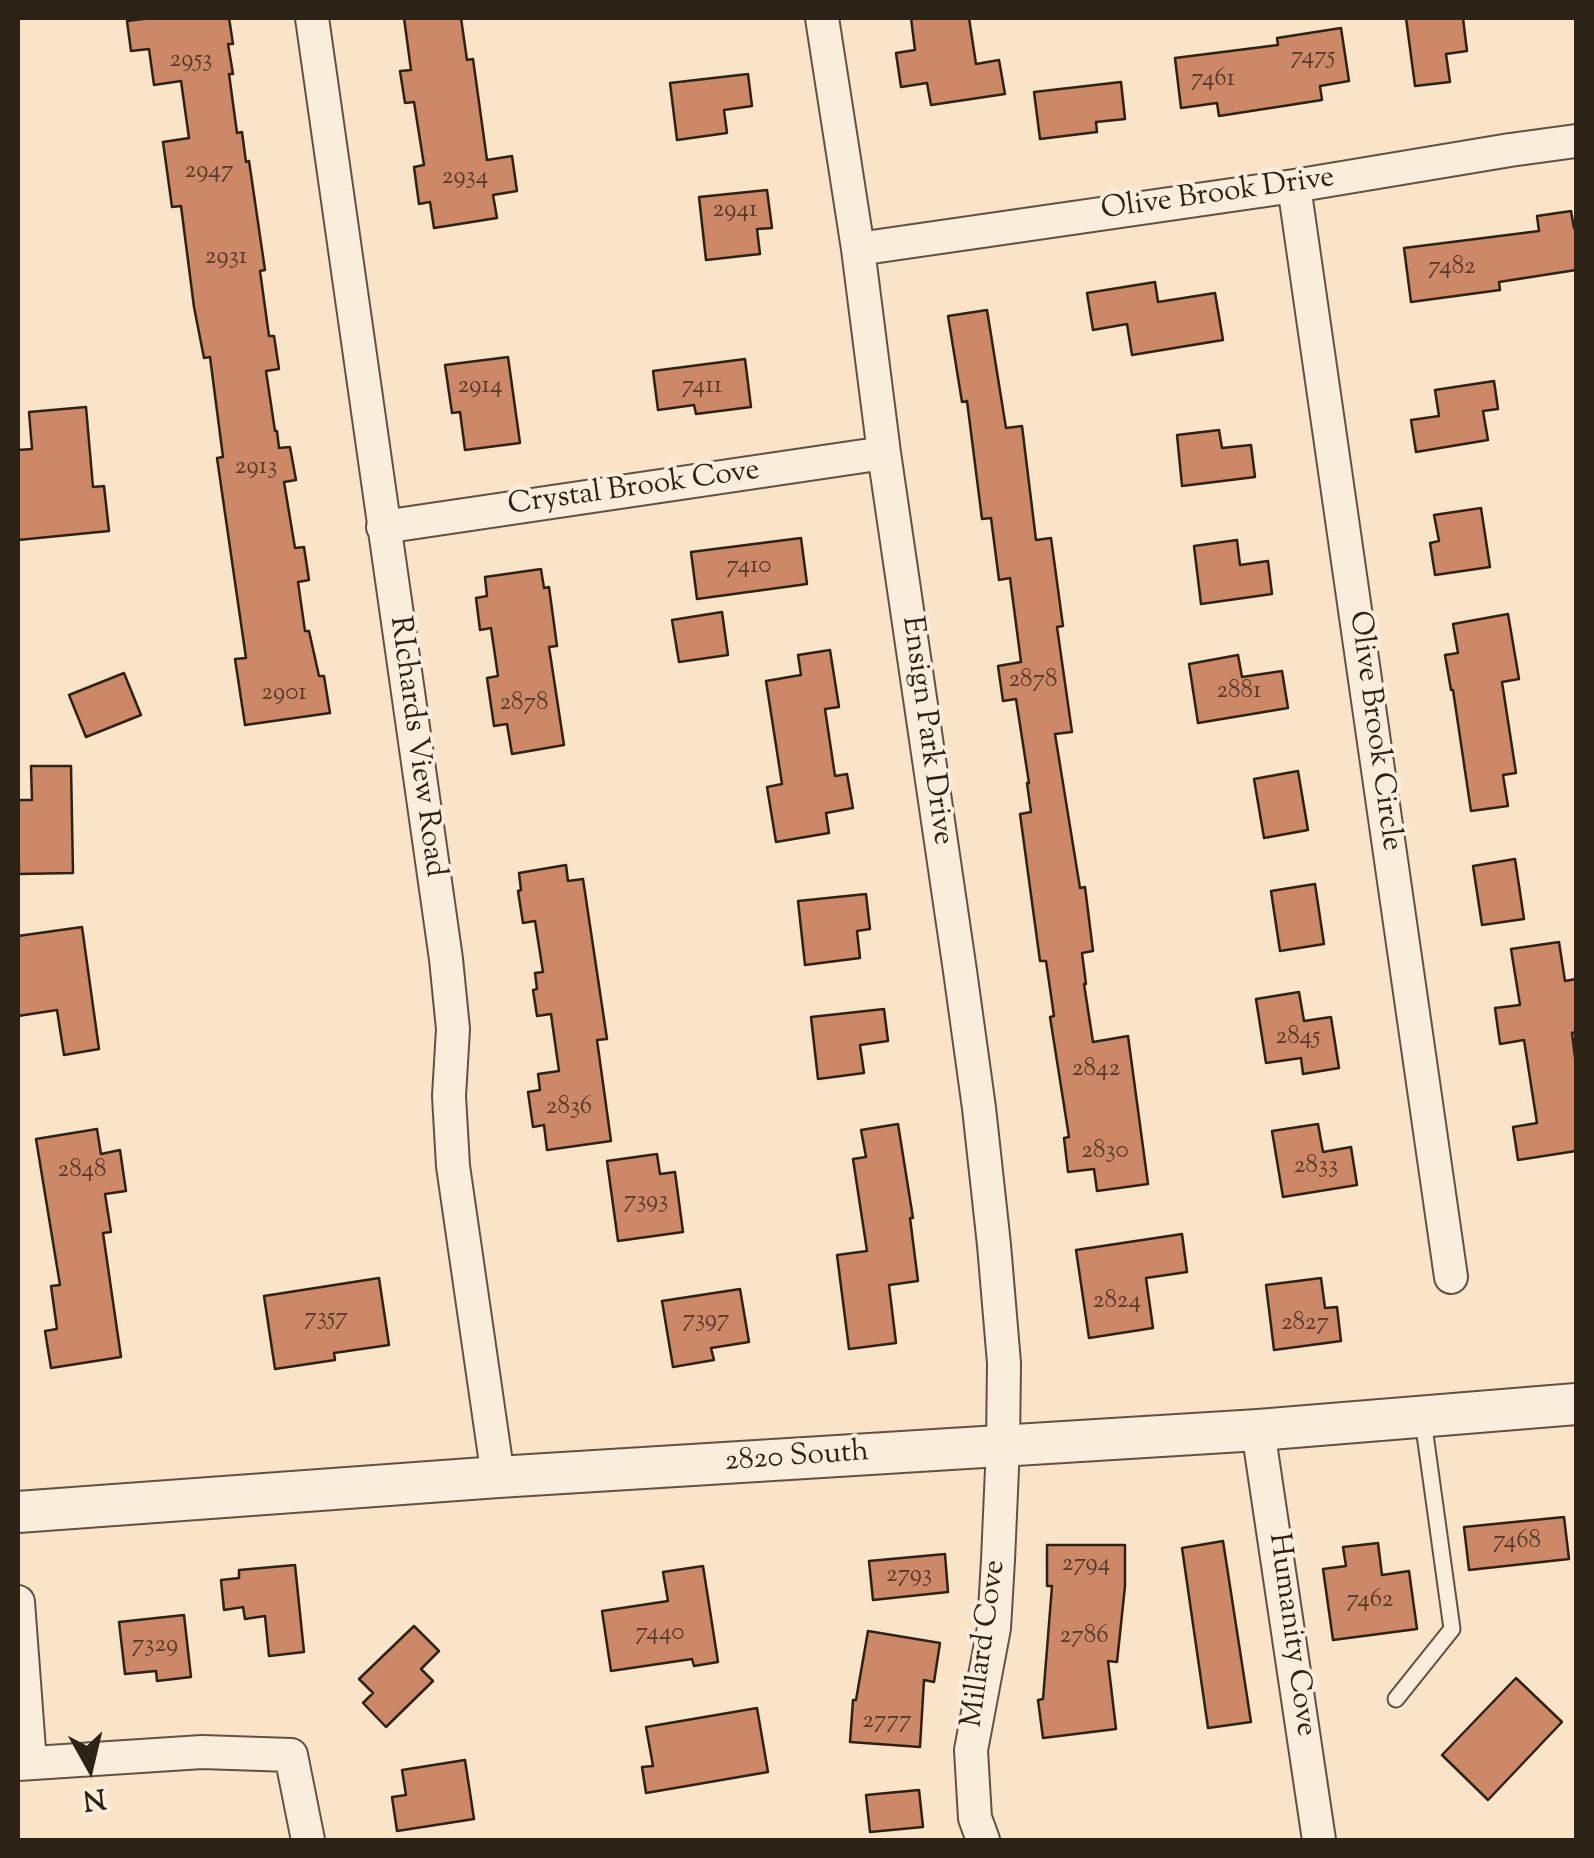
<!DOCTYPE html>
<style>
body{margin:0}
#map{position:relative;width:1594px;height:1858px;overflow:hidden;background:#f9e4c7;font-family:"Sorts Mill Goudy",serif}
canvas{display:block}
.frame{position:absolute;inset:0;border:20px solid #2d2216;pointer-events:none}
.north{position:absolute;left:40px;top:1718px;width:100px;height:100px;-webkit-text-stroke:8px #fbeddb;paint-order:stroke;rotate:172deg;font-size:28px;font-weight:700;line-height:40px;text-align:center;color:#2d2216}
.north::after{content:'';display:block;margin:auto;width:35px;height:45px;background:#2d2216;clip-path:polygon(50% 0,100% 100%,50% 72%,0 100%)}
</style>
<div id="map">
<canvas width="1594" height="1858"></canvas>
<div class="frame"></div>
<div class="north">N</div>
</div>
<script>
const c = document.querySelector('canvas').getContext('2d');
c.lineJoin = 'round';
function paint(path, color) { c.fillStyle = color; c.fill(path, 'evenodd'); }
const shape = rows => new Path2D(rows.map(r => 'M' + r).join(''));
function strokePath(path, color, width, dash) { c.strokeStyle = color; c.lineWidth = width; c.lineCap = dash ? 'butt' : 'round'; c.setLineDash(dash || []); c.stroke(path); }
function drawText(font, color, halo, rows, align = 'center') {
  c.font = font + ' "Sorts Mill Goudy",serif'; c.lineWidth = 8; c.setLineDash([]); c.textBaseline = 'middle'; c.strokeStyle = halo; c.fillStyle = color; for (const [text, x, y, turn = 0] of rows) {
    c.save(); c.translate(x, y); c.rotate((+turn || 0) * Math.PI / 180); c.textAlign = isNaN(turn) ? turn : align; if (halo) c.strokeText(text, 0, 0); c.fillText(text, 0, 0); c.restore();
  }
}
const building = shape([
 [151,18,229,18,233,44,228,44,233,74,229,74,237,133,242,132,246,162,249,161,265,270,260,271,269,336,274,336,279,369,266,371,275,431,277,431,279,448,290,447,296,480,284,482,295,548,304,547,309,580,298,582,305,631,309,631,319,676,324,676,330,713,245,725,235,659,246,658,217,458,223,457,210,357,204,358,194,307,181,206,172,207,163,142,189,138,181,81,154,85,149,49,131,51,127,21,151,18],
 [404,18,461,18,467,60,473,59,487,160,512,156,517,191,493,195,497,218,434,228,430,202,419,204,414,167,424,165,414,102,405,103,400,71,411,70,404,18],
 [911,18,969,18,976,64,999,60,1005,94,931,105,927,83,901,87,896,53,915,50,911,18],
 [1406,18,1463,18,1467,51,1446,54,1450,82,1415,86,1406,18],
 [1341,28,1349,81,1320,86,1322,100,1219,116,1217,103,1181,108,1175,58,1278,45,1277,38,1341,28],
 [748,74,752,106,724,110,727,133,677,140,670,83,748,74],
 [1121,82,1125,119,1096,122,1097,132,1040,139,1034,92,1121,82],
 [767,190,772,228,757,229,760,254,706,260,699,197,767,190],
 [1571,211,1574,228,1576,228,1576,270,1499,282,1500,290,1411,302,1404,248,1539,231,1537,216,1571,211],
 [1155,282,1158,302,1215,293,1223,340,1132,355,1127,324,1093,330,1087,293,1155,282],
 [987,310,1006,428,1022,426,1036,540,1051,538,1063,626,1057,627,1072,732,1055,734,1080,888,1085,887,1093,951,1082,953,1086,984,1084,984,1093,1042,1128,1036,1148,1184,1097,1191,1094,1169,1068,1172,1064,1138,1069,1137,1050,1017,1054,1016,1046,961,1040,961,1020,814,1031,812,1027,783,1029,783,1016,699,1003,701,998,666,1021,662,1010,578,999,580,991,518,982,519,967,401,962,402,948,316,987,310],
 [508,357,520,443,465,450,460,412,452,413,445,365,508,357],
 [745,359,751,407,696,414,694,405,658,410,653,371,745,359],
 [1494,381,1498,409,1483,411,1488,440,1416,452,1411,420,1439,416,1435,390,1494,381],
 [86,407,93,487,104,486,109,531,18,540,18,450,32,449,29,412,86,407],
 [1219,430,1222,448,1251,445,1255,477,1182,486,1177,435,1219,430],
 [1481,508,1490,567,1435,575,1430,543,1439,541,1434,515,1481,508],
 [801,538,807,584,697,599,691,552,801,538],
 [1237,540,1240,565,1268,561,1272,594,1201,604,1194,546,1237,540],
 [541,569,544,588,549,587,557,646,549,647,564,745,512,754,507,724,494,726,487,678,498,676,491,628,480,630,476,598,487,596,485,577,541,569],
 [722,612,728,655,679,662,672,620,722,612],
 [1508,614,1519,679,1502,682,1516,773,1503,775,1508,806,1471,811,1453,690,1451,690,1445,655,1458,653,1453,624,1508,614],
 [830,650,839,707,825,709,835,776,847,774,853,808,826,813,829,833,776,842,767,787,782,784,766,681,801,675,798,655,830,650],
 [1238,655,1242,677,1282,671,1288,708,1198,723,1189,664,1238,655],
 [124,673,141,715,86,737,69,695,124,673],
 [31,766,71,766,73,873,19,874,18,800,32,800,31,766],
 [1298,771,1308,830,1264,838,1254,779,1298,771],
 [1515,859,1524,919,1482,925,1473,866,1515,859],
 [566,865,568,881,583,879,607,1039,597,1040,611,1141,547,1150,544,1125,533,1127,528,1092,540,1090,538,1074,559,1071,551,1014,537,1016,533,990,537,989,535,973,543,972,535,921,523,923,518,891,521,890,519,873,566,865],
 [1315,884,1324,944,1280,951,1271,891,1315,884],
 [866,894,870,929,857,931,860,958,805,965,798,901,866,894],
 [82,927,99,1049,64,1055,57,1010,18,1016,18,936,82,927],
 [1559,942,1565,981,1576,979,1576,1032,1572,1033,1576,1065,1576,1151,1518,1160,1513,1127,1537,1123,1524,1040,1500,1044,1495,1008,1520,1005,1511,949,1559,942],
 [1299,992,1304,1021,1331,1017,1339,1068,1303,1074,1301,1058,1266,1063,1256,999,1299,992],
 [884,1009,888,1041,860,1045,864,1073,818,1079,811,1017,884,1009],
 [898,1124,913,1218,910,1218,918,1281,889,1285,896,1343,849,1349,837,1255,867,1251,853,1159,866,1157,861,1130,898,1124],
 [1318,1124,1323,1152,1351,1147,1357,1185,1283,1197,1272,1131,1318,1124],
 [97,1129,101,1154,120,1150,126,1191,105,1194,111,1232,103,1233,121,1357,51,1368,45,1331,57,1329,51,1286,60,1285,36,1139,97,1129],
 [657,1154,660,1174,675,1172,683,1232,618,1241,607,1161,657,1154],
 [1182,1234,1187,1272,1146,1278,1153,1328,1089,1338,1076,1250,1182,1234],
 [379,1278,389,1345,334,1353,335,1360,275,1369,264,1296,379,1278],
 [1321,1278,1325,1308,1337,1307,1341,1341,1274,1350,1266,1285,1321,1278],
 [740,1289,749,1342,711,1348,714,1360,673,1367,662,1301,740,1289],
 [1564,1517,1569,1559,1469,1570,1464,1527,1564,1517],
 [1223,1541,1251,1722,1208,1728,1182,1548,1223,1541],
 [1378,1543,1382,1575,1409,1571,1417,1629,1333,1640,1323,1569,1346,1566,1343,1547,1378,1543],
 [1047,1545,1125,1545,1125,1586,1117,1662,1108,1661,1116,1729,1043,1738,1038,1700,1043,1699,1052,1586,1047,1586,1047,1545],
 [945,1554,948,1592,873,1600,869,1561,945,1554],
 [295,1565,304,1652,269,1656,265,1616,245,1619,243,1607,224,1610,221,1580,239,1578,239,1570,295,1565],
 [703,1566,718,1662,694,1666,692,1659,611,1671,602,1611,668,1601,663,1572,703,1566],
 [184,1615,191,1677,157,1681,156,1671,125,1674,119,1622,184,1615],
 [414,1626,439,1651,421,1669,433,1681,386,1727,363,1703,373,1693,359,1679,414,1626],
 [868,1631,940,1643,934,1682,924,1680,920,1747,850,1742,853,1700,856,1700,868,1631],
 [1516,1678,1562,1722,1488,1800,1442,1755,1516,1678],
 [757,1708,768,1772,646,1793,642,1767,653,1766,646,1727,757,1708],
 [465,1760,474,1819,397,1831,392,1797,406,1795,402,1770,465,1760],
 [919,1790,923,1827,870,1832,866,1795,919,1790]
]);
const service = shape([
 [1396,1699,1452,1629,1423,1420]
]);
const minor = shape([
 [312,18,446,959,453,1029,449,1096,453,1166,498,1477],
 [822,18,858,249,884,453,960,971,979,1108,994,1245,1004,1363,1003,1446,998,1560,994,1628,971,1750,975,1818,983,1840],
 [1294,186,1451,1277],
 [858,249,1294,186,1510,150,1576,141],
 [383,527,884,453],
 [1258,1430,1319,1840],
 [18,1602,30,1763],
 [18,1764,202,1752,291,1755,308,1840]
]);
const tertiary = shape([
 [18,1512,498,1477,1258,1430,1576,1404]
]);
const numberNames = [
 ["7475",1313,59],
 ["2953",191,62],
 ["7461",1213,81],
 ["2947",209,173],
 ["2934",465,179],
 ["2941",735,212],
 ["2931",226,259],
 ["7482",1452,269],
 ["2914",480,388],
 ["7411",702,388],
 ["2913",256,469],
 ["7410",749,568],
 ["2878",1033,682],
 ["2881",1239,693],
 ["2901",284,695],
 ["2878",524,705],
 ["2845",1298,1039],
 ["2842",1096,1071],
 ["2836",569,1109],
 ["2830",1105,1153],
 ["2833",1316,1168],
 ["2848",82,1172],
 ["7393",646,1203],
 ["2824",1117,1303],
 ["7357",326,1320],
 ["7397",706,1322],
 ["2827",1305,1325],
 ["7468",1517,1543],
 ["2794",1086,1566],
 ["2793",909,1577],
 ["7462",1370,1602],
 ["7440",660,1635],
 ["2786",1084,1638],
 ["7329",155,1647],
 ["2777",887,1723]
];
const streetNames = [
 ["Olive Brook Drive",1218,196,-8],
 ["Crystal Brook Cove",634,490,-8],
 ["Ensign Park Drive",925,731,82],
 ["Olive Brook Circle",1373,731,82],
 ["RIchards View Road",415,747,82],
 ["2820 South",797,1459,-4],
 ["Humanity Cove",1290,1635,82],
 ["Millard Cove",986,1644,-82]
];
paint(building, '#cc8867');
strokePath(building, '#2d2216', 2.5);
strokePath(service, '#605242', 19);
strokePath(minor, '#605242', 36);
strokePath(tertiary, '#605242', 44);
strokePath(service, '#fbeddb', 15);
strokePath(minor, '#fbeddb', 32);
strokePath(tertiary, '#fbeddb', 40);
drawText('25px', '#553c2a', null, numberNames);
drawText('30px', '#2d2216', '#fbeddb', streetNames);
</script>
